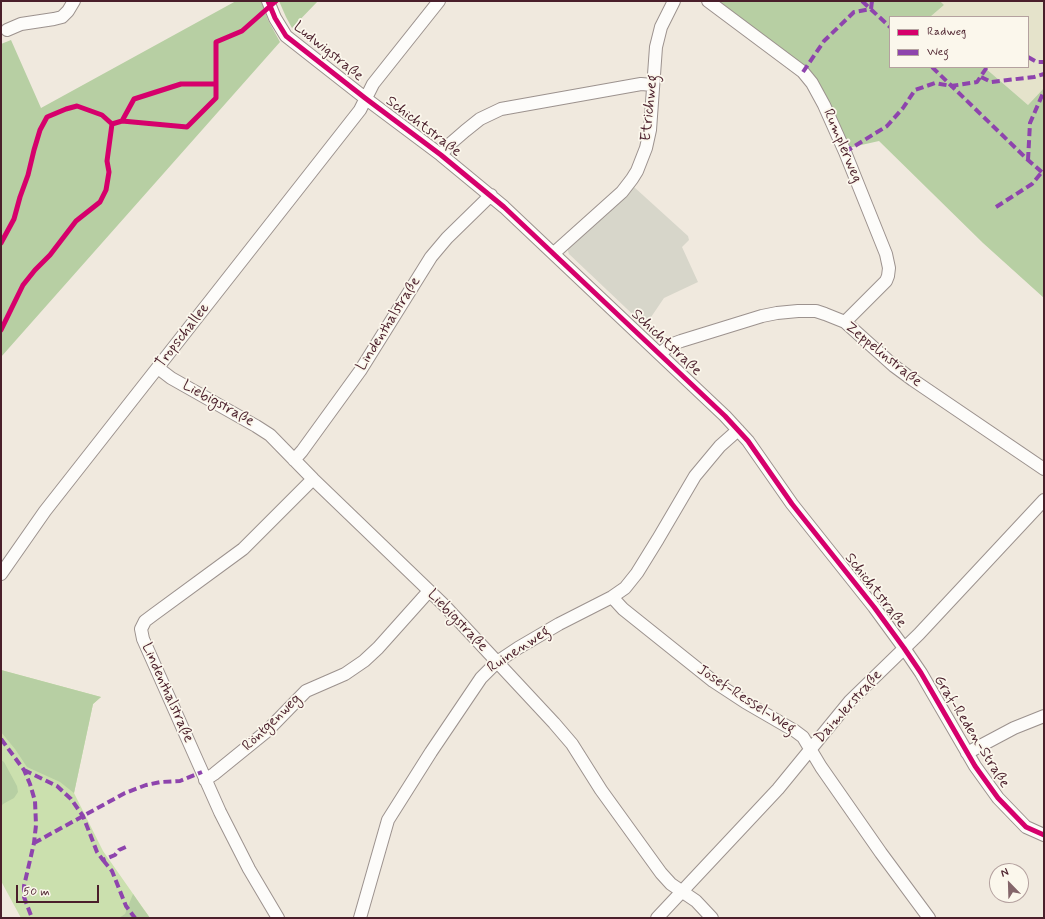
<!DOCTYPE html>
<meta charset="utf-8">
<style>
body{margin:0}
#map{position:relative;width:1045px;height:919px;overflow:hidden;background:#f0e9de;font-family:Mynerve,sans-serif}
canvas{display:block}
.frame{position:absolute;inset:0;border:2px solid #4a1f2b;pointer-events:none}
.legend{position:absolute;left:889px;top:16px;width:140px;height:52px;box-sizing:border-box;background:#fbf7ec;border:1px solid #b4a19f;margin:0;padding:5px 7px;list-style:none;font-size:12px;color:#4a1f2b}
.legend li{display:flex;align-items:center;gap:8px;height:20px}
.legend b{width:20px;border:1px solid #b4a19f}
.north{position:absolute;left:989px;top:863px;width:40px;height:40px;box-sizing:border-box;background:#fbf7ec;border:1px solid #b4a19f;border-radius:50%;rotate:337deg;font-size:11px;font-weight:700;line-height:16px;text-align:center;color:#4a1f2b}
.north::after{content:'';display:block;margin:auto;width:14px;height:18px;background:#84666a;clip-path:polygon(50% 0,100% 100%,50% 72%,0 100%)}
.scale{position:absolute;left:16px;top:885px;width:83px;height:18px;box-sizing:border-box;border:2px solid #4a1f2b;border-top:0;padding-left:5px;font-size:12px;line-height:14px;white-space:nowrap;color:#4a1f2b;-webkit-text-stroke:3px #fbf7ec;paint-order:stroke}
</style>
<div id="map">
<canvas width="1045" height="919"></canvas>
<div class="frame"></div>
<ul class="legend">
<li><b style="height:5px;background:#d6006c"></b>Radweg</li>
<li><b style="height:5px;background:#8e44ad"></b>Weg</li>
</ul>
<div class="north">N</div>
<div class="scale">50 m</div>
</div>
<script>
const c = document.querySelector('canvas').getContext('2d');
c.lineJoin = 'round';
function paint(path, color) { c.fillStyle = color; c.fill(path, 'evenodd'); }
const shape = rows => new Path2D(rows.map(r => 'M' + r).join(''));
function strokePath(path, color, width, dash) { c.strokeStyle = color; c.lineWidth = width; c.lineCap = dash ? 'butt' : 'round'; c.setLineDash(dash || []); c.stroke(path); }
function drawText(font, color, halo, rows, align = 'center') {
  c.font = font + ' Mynerve,sans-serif'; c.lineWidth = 3.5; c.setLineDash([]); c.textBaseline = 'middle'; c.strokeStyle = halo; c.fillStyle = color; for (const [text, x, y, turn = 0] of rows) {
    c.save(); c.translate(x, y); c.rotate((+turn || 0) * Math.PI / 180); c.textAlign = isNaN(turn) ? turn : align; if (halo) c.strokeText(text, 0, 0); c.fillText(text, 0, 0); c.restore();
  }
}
const built = shape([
 [940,1,1044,1,1044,88,1028,105,984,67,1028,67,1028,17,930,17,944,5]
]);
const industrial = shape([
 [634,187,688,236,689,240,682,247,698,282,664,298,645,326,569,254,567,248]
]);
const green = shape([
 [1,670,101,697,93,704,74,793,103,851,150,918,21,918,1,881]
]);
const forest = shape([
 [236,1,261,1,268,20,280,42,1,357,1,44,11,40,41,108],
 [279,1,318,1,292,28,286,17],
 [717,1,940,1,944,5,930,17,890,17,890,67,984,67,1028,105,1044,88,1044,298,983,243,879,141,848,148,816,81],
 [1,670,101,697,93,704,74,793,60,782,27,767,15,749,1,732],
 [1,760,4,762,17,786,18,792,14,798,3,804,1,807],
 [133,894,142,907,150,918,119,918,125,914]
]);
const minor = shape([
 [268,1,275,18,286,36,365,98,441,155,504,207,725,416,748,441,792,504,874,607,904,648,921,673,975,766,998,798,1026,827,1044,835],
 [708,1,803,72,812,83,824,105,845,152,886,254,889,268,888,276,886,281,845,322],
 [7,30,21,24,54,19,62,17,68,11,74,1],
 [441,155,450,144,465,131,480,119,501,109,641,84,653,85],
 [554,253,622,192,632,179,637,171,646,148,650,130,656,47,661,27,674,1],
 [660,354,670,345,681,341,762,316,777,313,798,311,816,311,825,314,845,322,894,366,913,380,1044,469],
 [158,368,171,378,256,426,270,435,313,479,444,605,554,723,572,744,601,790,661,873,671,884,696,901,712,918],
 [294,460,302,451,360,371,431,257,447,238,491,195],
 [1,574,45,511,360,110,373,84,439,1],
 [612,597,623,609,713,681,745,702,795,731,803,737,821,767,881,853,929,918],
 [967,753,1014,728,1044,716],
 [205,780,214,774,267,731,306,691,345,674,364,661,378,648,429,591],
 [278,918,249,869,220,812,143,639,141,629,145,621,153,615,243,549,313,479],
 [360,918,388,820,431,752,481,678,497,662,518,648,559,624,612,597,625,588,637,573,658,539,695,476,720,446,738,430],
 [657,918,778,789,850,701,919,634,1044,500]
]);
const quiet = shape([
 [862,1,890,27],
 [1028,57,1037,62,1044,62],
 [932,67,1028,160,1044,174],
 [803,72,824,41,854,12,871,9,872,1],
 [981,77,991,82,1034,77,1044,74],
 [845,152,887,126,903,108,915,90,935,83,951,86,977,82,987,67],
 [1028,160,1030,123,1044,91],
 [996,207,1032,184,1042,172],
 [1,739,24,770,30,784,35,801,36,825,34,843,24,886,24,897,32,918],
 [24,770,57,786,71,799,83,816,97,852,103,860,115,855,119,850,128,846],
 [34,843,125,793,146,785,161,782,180,781,202,772],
 [103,860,112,871,126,906,135,918]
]);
const cycleway = shape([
 [268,1,275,18,286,36,365,98,441,155,504,207,725,416,748,441,792,504,874,607,904,648,921,673,975,766,998,798,1026,827,1044,835],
 [122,121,134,99,181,84,216,84],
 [112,124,122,121,187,127,216,98,216,42,242,31,276,1],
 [1,243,14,219,20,197,28,175,34,150,40,130,47,117,66,109,77,106,102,115,112,124,107,161,109,172,106,190,100,202,76,221,50,255,35,270,23,285,1,330]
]);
const streetNames = [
 ["Ludwigstraße",328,52,39],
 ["Etrichweg",650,108,-84],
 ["Schichtstraße",423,127,37],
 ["Rumplerweg",842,146,67],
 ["Lindenthalstraße",389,324,-58],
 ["Tropschallee",183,336,-52],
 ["Schichtstraße",666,343,43],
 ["Zeppelinstraße",883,355,39],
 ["Liebigstraße",218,404,29],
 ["Schichtstraße",875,591,52],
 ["Liebigstraße",457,621,46],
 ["Ruinenweg",519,650,-34],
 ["Lindenthalstraße",167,693,66],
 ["Josef-Ressel-Weg",746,700,33],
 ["Daimlerstraße",849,707,-48],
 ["Röntgenweg",272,723,-44],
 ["Graf-Reden-Straße",971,732,58]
];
paint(built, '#e5e3cb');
paint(industrial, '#d7d6ca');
paint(green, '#cbe0ae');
paint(forest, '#b7cfa3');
strokePath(minor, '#9c928e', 14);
strokePath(minor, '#fdfcfa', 12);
strokePath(quiet, '#8e44ad', 4, [8, 4]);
strokePath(cycleway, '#d6006c', 5);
drawText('15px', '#4a1f2b', '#fbf7ec', streetNames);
</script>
